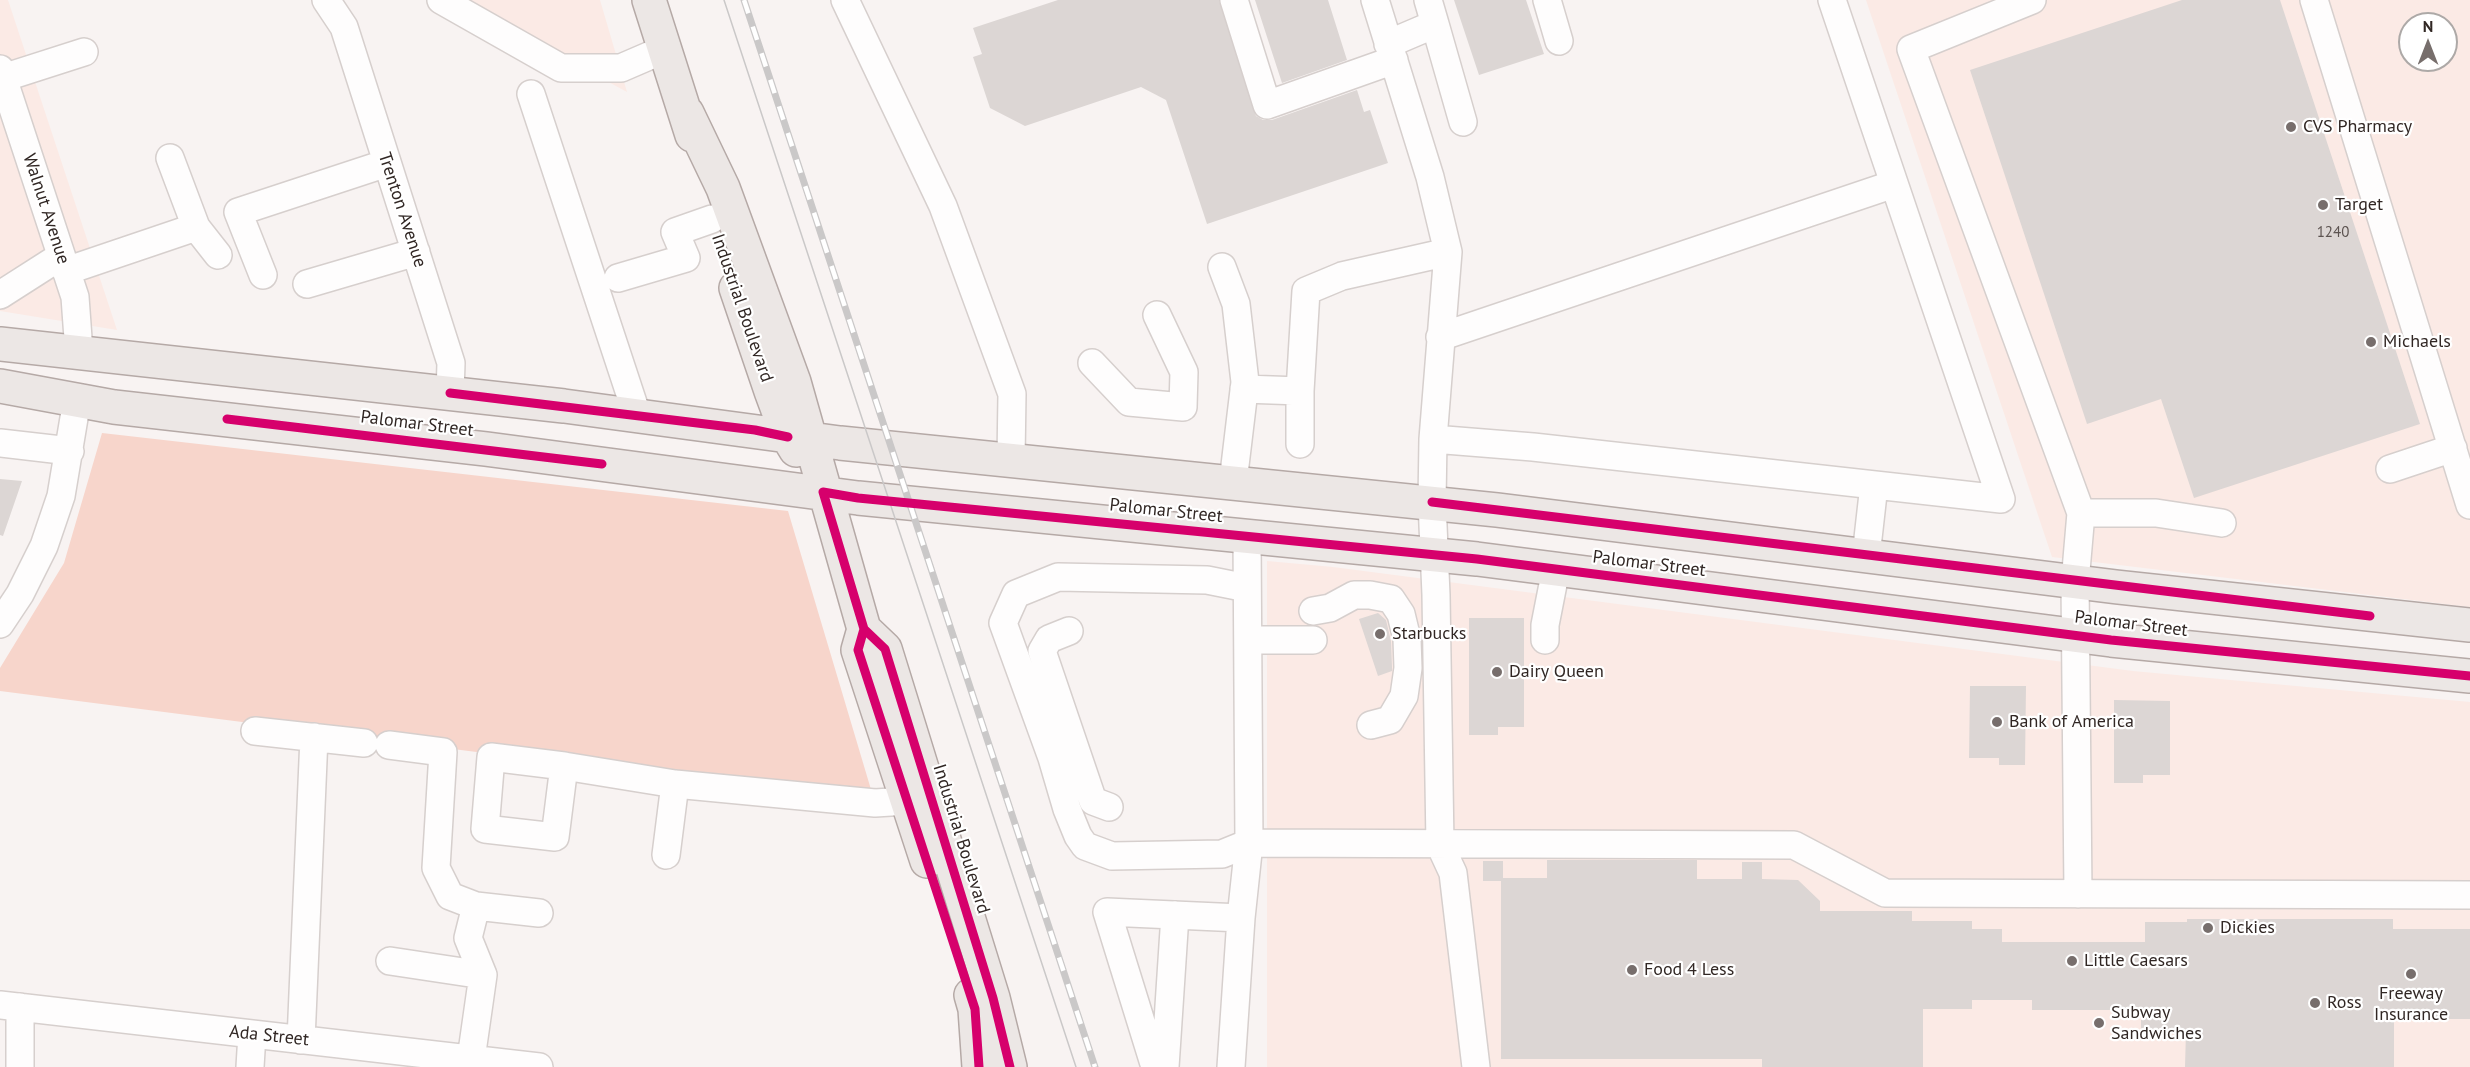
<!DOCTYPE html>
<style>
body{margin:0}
#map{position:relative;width:2470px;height:1067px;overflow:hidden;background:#f8f3f2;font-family:"PT Sans",sans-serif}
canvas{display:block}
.north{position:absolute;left:2398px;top:12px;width:60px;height:60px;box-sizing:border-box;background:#fff;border:2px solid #ada9a7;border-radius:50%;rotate:0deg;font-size:16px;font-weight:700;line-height:24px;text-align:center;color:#312724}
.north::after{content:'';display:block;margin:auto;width:21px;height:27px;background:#776e6c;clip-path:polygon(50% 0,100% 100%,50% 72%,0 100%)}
</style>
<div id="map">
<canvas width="2470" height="1067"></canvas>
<div class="north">N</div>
</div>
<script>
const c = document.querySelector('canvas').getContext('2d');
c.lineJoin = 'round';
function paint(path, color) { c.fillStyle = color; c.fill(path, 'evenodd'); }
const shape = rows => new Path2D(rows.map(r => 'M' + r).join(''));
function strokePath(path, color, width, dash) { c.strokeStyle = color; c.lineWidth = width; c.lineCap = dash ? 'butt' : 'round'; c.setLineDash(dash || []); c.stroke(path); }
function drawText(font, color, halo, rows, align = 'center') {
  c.font = font + ' "PT Sans",sans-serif'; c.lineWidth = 4.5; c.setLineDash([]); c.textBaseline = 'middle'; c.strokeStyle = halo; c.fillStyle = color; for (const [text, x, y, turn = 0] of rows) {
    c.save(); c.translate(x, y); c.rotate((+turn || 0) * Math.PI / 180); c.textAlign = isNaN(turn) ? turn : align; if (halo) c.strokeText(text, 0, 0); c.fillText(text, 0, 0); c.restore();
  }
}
const built = shape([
 [0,0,8,0,117,330,0,311],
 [458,0,600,0,627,92],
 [1866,0,2470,0,2470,607,2052,557],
 [2410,24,2446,24,2446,60,2410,60],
 [1267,561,1333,567,2133,671,2470,702,2470,1067,1267,1067]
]);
const green = shape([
 [102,433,788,511,875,803,0,691,0,668,64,563]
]);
const building = shape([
 [1058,0,1219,0,1256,116,1263,120,1272,120,1357,90,1364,112,1370,110,1388,163,1207,224,1166,100,1141,87,1025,126,990,108,973,57,982,54,973,28],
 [1255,0,1328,0,1347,60,1282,83],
 [1454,0,1526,0,1544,54,1479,75],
 [2182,0,2280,0,2420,424,2194,498,2161,399,2087,424,1970,70],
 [0,479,22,481,3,536,0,535],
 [1378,613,1386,620,1391,641,1392,667,1392,671,1378,676,1359,619],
 [1469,618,1524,618,1524,727,1498,727,1498,735,1469,735],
 [1970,686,2026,686,2025,765,1999,765,1999,758,1969,758],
 [2114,700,2170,701,2170,775,2143,775,2143,783,2114,783],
 [1547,860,1697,860,1697,879,1742,879,1742,862,1762,862,1762,879,1798,880,1820,901,1820,911,1912,911,1912,921,1972,921,1972,929,2002,929,2002,942,2145,942,2145,922,2187,922,2187,919,2393,919,2393,929,2470,929,2470,1019,2394,1019,2394,1067,2185,1067,2186,1031,2141,1030,2141,1010,2032,1010,2032,1000,1972,1000,1972,1009,1923,1009,1923,1067,1762,1067,1762,1059,1501,1059,1501,881,1483,881,1483,861,1503,861,1503,878,1547,878]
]);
const minor = shape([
 [326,0,344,27,451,363,450,393],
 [441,0,561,68,621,68,665,49],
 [845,0,943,206,1012,394,1011,459],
 [1234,0,1267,105,1394,60],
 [1375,0,1430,177,1448,252],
 [1428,0,1435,24],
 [1547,0,1559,41],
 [2032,0,1911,49,2081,513,2156,513,2222,523],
 [2314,0,2470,505],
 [1388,44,1435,24,1463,122],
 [0,69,75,297,79,352],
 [3,78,84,52],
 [531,94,637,415],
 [196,227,218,255],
 [1222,267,1236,304,1245,382,1233,482],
 [66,271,196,227,170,158],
 [263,275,238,212,387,163],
 [618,278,686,258,675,232,712,219],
 [307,284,416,252],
 [0,295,61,256],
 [1440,337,1894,184],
 [1092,363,1129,402,1183,407,1184,372,1157,315],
 [1244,389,1300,391,1300,444],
 [1300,391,1306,291,1342,276,1448,252,1433,439,1432,502,1436,595,1440,845,1453,873,1476,1067],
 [1433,439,1533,447,2001,499,1832,0],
 [0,443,70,451],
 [2390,469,2453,448],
 [1866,556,1874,485],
 [1247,588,1207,580,1058,577,1016,594,1003,623,1052,758,1067,809,1078,836,1085,846,1112,856,1222,854,1249,843,1794,845,1885,893,2470,895],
 [1313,611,1330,608,1354,595,1370,595,1391,599,1401,614,1407,639,1408,668,1404,696,1390,720,1371,725],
 [0,624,20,594,44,546,61,496,77,400],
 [1069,631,1049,639,1042,651,1093,801,1109,807],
 [1248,640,1313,640],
 [1545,640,1545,625,1556,569],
 [255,731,364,743],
 [389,745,443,752,436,868,450,896,476,906],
 [564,766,555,837,485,829,491,757,564,766,675,784,875,803,907,801],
 [666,855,675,784],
 [2078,894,2075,582,2081,513],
 [390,961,483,975,471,1059],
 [483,975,468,938,476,906,539,913],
 [0,1005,539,1067],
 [301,1040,314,737],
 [20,1067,20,1007],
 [250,1067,252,1034],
 [1155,1067,1107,912,1241,918],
 [1165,1067,1175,915],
 [1231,1067,1241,918,1249,843,1247,536]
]);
const major = shape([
 [649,0,692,135],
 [687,113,723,188,794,382,864,629,885,649,993,998,1010,1067],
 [736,288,771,391,788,437,796,450],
 [0,344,564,406,840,443,1497,510,2117,587,2470,625],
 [0,386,114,407,486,449,858,498,1477,559,2111,640,2470,676],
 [864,629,858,650,927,861],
 [971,995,975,1009,979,1067]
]);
const tram = shape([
 [724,0,1076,1067]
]);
const rail = shape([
 [744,0,1095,1067]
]);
const cycleway = shape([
 [450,393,755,430,788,437],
 [227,419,602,464],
 [1432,502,2370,616],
 [864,629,858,650,975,1009,979,1067],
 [1010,1067,993,998,885,649,864,629,823,492,858,498,1477,559,2111,640,2470,676]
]);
const markers = [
 [2291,127,6,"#776e6c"],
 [2323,205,6,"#776e6c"],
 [2371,342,6,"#776e6c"],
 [1380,634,6,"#776e6c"],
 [1497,672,6,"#776e6c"],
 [1997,722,6,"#776e6c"],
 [2208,928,6,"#776e6c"],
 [2072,961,6,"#776e6c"],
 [1632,970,6,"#776e6c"],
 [2411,974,6,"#776e6c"],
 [2315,1003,6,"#776e6c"],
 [2099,1023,6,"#776e6c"]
];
const numberNames = [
 ["1240",2333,233]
];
const poiNames = [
 ["CVS Pharmacy",2303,127],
 ["Target",2335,205],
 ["Michaels",2383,342],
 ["Starbucks",1392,634],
 ["Dairy Queen",1509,672],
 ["Bank of America",2009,722],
 ["Dickies",2220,928],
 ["Little Caesars",2084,961],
 ["Food 4 Less",1644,970],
 ["Freeway",2411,994,"center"],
 ["Insurance",2411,1015,"center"],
 ["Ross",2327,1003],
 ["Subway",2111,1013],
 ["Sandwiches",2111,1034]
];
const streetNames = [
 ["Walnut Avenue",46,209,72],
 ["Trenton Avenue",402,210,72],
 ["Industrial Boulevard",742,308,71],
 ["Palomar Street",417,424,7],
 ["Palomar Street",1166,511,6],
 ["Palomar Street",1649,564,7],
 ["Palomar Street",2131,624,7],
 ["Industrial Boulevard",961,839,73],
 ["Ada Street",269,1036,6]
];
paint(built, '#fbeae5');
paint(green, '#f7d5cb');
paint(building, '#dcd6d4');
strokePath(minor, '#d6cfcd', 30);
strokePath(major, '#b5a9a6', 36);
strokePath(minor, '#fefdfd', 27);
strokePath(major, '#ece7e5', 33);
strokePath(tram, '#cac8c8', 1.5);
strokePath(rail, '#cac8c8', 7);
strokePath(rail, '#fff', 4.5, [14]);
strokePath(cycleway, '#d6006c', 9);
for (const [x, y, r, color] of markers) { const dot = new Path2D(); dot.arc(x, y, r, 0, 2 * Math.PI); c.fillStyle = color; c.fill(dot); strokePath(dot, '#fff', 2); }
drawText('15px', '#5c5350', null, numberNames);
drawText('18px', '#312724', '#fff', poiNames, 'left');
drawText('18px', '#312724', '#fff', streetNames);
</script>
